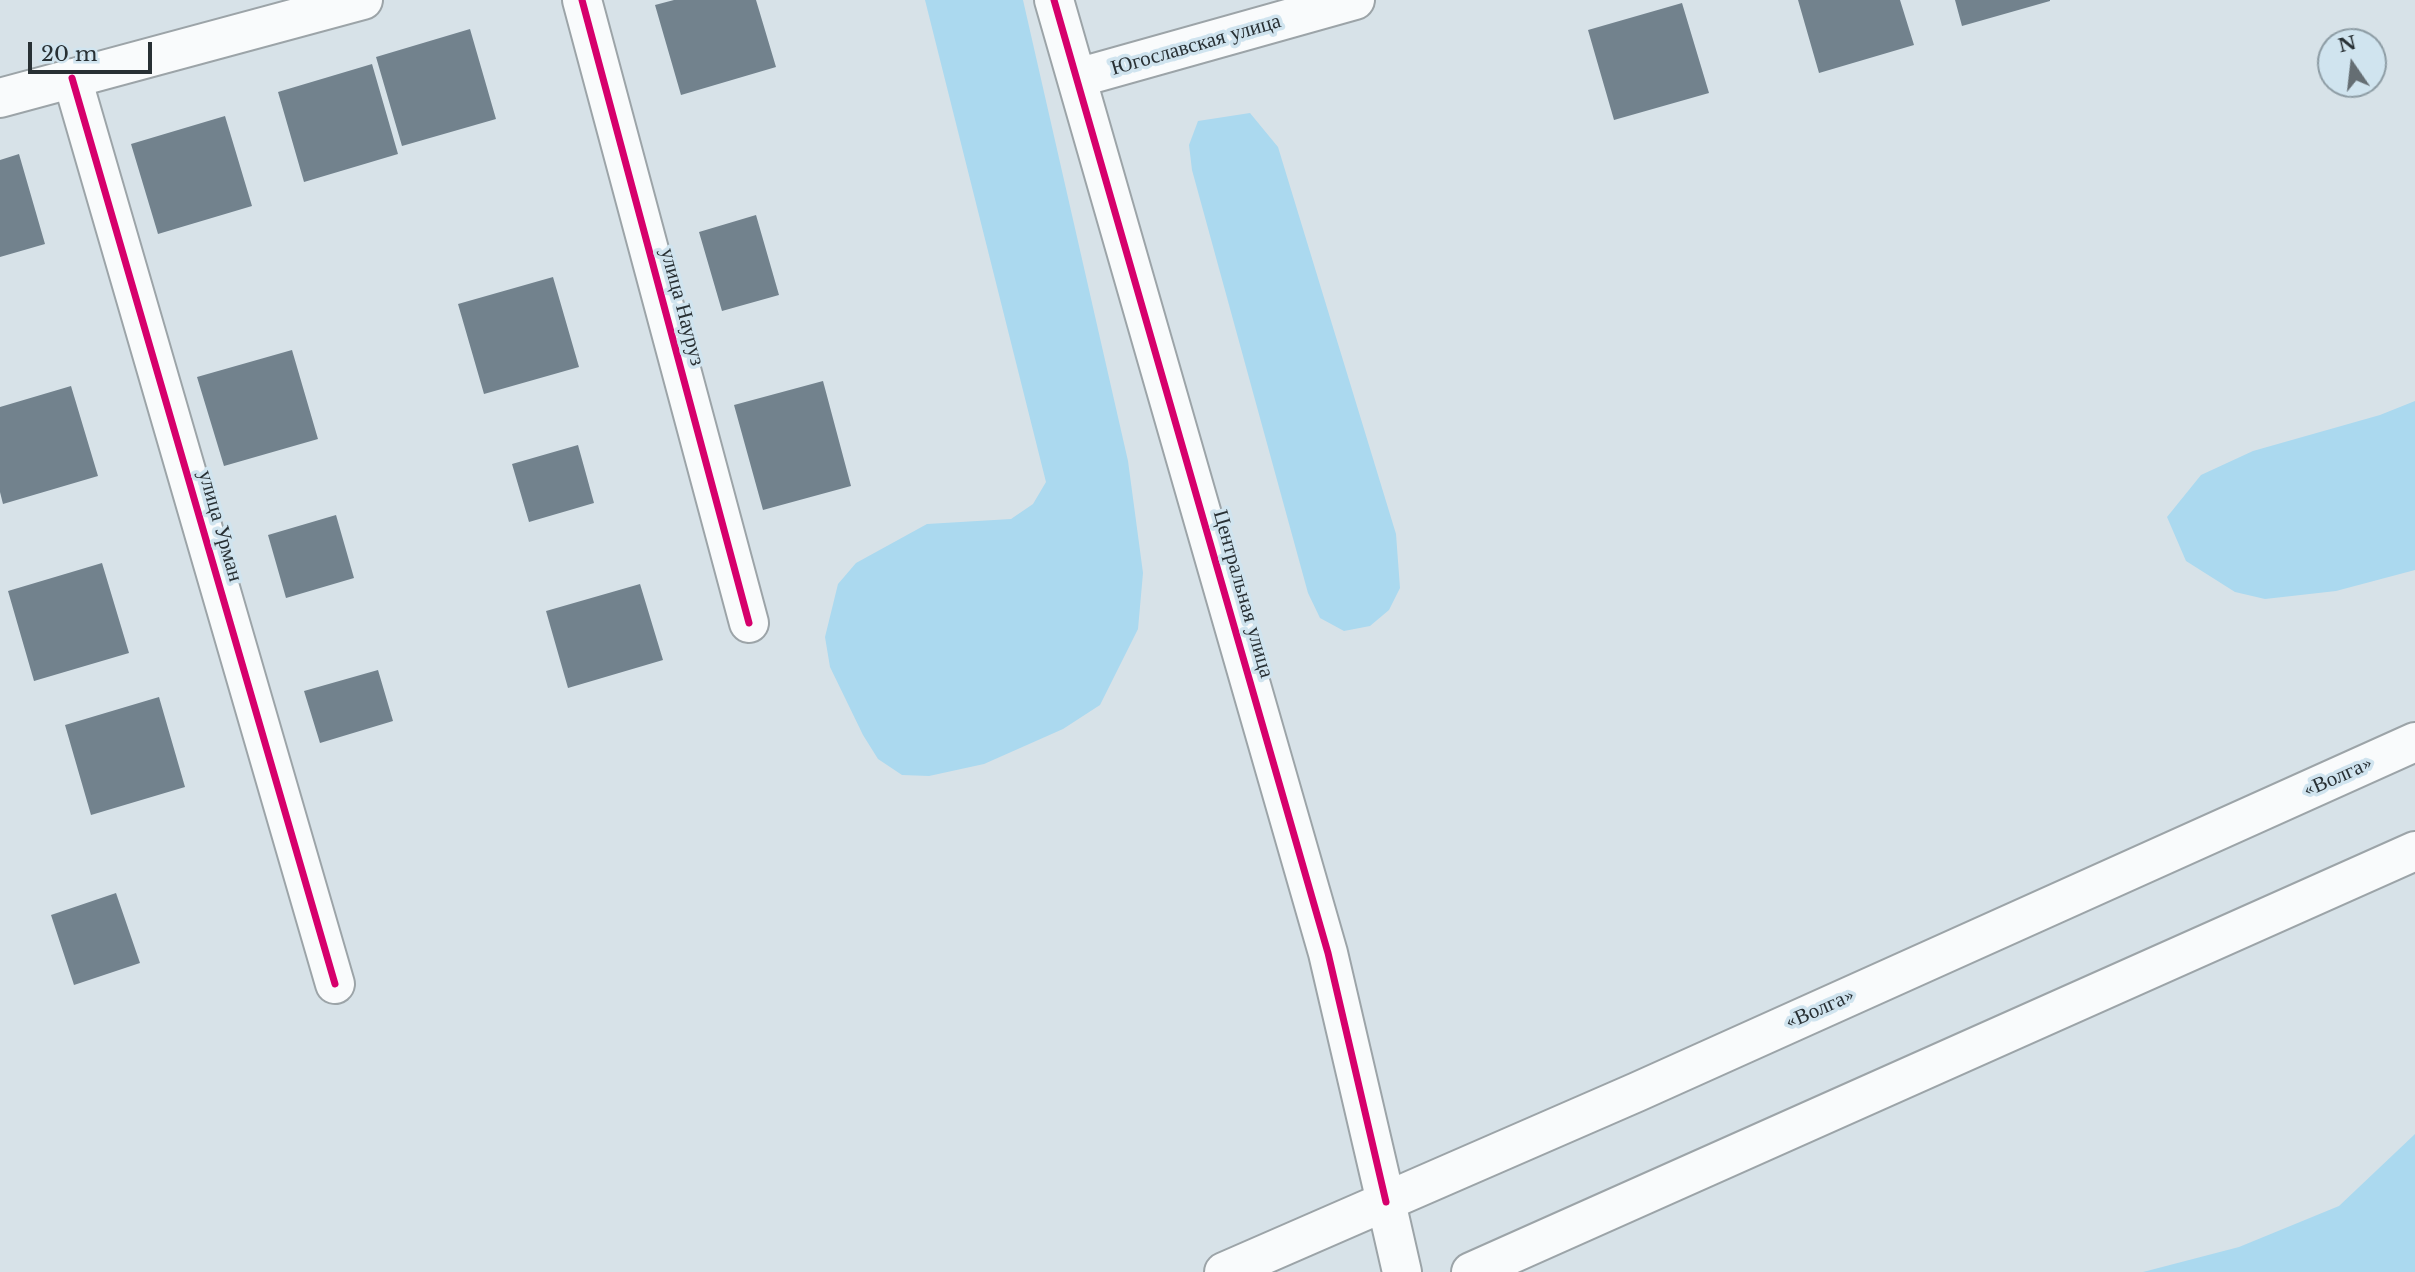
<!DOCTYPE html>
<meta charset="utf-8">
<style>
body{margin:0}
#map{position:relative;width:2415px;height:1272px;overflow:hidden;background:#d7e2e8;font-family:"Libre Baskerville",serif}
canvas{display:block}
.north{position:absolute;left:2317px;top:28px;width:70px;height:70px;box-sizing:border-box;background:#d0e4ef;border:2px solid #8d9ca4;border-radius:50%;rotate:346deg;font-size:19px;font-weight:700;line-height:28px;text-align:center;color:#283034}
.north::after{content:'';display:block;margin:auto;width:24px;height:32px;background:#656e73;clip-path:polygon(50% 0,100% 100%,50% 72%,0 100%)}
.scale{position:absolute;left:28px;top:42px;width:124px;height:32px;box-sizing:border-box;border:4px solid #283034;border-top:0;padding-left:9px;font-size:21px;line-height:24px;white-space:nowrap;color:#283034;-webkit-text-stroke:5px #d0e4ef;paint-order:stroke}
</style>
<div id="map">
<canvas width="2415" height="1272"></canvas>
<div class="north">N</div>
<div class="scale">20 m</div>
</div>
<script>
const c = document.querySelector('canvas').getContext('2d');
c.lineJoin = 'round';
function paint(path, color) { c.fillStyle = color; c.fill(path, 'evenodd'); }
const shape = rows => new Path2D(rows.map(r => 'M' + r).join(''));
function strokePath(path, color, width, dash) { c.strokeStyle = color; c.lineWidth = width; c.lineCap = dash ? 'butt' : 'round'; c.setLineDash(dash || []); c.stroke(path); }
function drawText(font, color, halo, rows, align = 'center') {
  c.font = font + ' "Libre Baskerville",serif'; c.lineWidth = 7; c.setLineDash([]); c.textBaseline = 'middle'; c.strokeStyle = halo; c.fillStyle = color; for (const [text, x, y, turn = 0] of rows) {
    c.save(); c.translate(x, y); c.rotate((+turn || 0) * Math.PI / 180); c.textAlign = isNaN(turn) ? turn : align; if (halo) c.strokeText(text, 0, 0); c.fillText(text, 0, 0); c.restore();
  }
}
const green = shape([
 [925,0,1023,0,1128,461,1143,573,1138,629,1100,705,1063,729,984,764,929,776,902,775,878,759,863,735,830,667,825,637,838,584,856,563,927,524,1011,519,1033,504,1046,482],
 [1250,113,1278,147,1396,534,1400,588,1389,610,1370,626,1344,631,1320,618,1308,593,1192,170,1189,145,1198,121],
 [2415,401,2415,570,2336,591,2265,599,2235,592,2186,561,2167,517,2201,475,2253,451,2380,415],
 [2415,1134,2415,1272,2143,1272,2239,1247,2339,1206]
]);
const building = shape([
 [674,0,756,0,776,67,681,95,655,5],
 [1798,0,1900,0,1914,45,1819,73],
 [1955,0,2050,0,2050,1,1962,26],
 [1682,3,1709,93,1614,120,1588,30],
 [470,29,496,119,402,146,376,57],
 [372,64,398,154,304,182,278,92],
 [225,116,252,206,158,234,131,144],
 [19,154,45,244,0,257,0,160],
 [756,215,779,295,722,311,699,232],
 [553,277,579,367,484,394,458,304],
 [292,350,318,439,224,466,197,377],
 [823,381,851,486,763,510,734,405],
 [71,386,98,476,3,504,0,492,0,407],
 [578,445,594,503,529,522,512,464],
 [336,515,354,578,286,598,268,535],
 [102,563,129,653,34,681,8,591],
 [640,584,663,660,568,688,546,611],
 [378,670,393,721,320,743,304,691],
 [159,697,185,787,91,815,65,725],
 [116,893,140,963,74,985,51,915]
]);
const minor = shape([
 [582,0,749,623],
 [1054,0,1328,953,1386,1202],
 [72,78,335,984],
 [1077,78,1355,0],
 [0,98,363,0]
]);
const highway = shape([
 [1386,1202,1402,1272],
 [1224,1272,1637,1092,2415,742],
 [1471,1272,2415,851]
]);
const cycleway = shape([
 [582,0,749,623],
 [1054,0,1328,953,1386,1202],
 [72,78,335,984]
]);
const streetNames = [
 ["Югославская улица",1196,45,-16],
 ["улица Науруз",682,307,75],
 ["улица Урман",220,526,74],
 ["Центральная улица",1243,594,74],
 ["«Волга»",2338,777,-24],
 ["«Волга»",1820,1009,-24]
];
paint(green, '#abd9ef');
paint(building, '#72828d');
strokePath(minor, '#9ca4a8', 42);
strokePath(highway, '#9ca4a8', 42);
strokePath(minor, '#f9fbfc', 38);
strokePath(highway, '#f9fbfc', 38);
strokePath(cycleway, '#d6006c', 7);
drawText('21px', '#283034', '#d0e4ef', streetNames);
</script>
